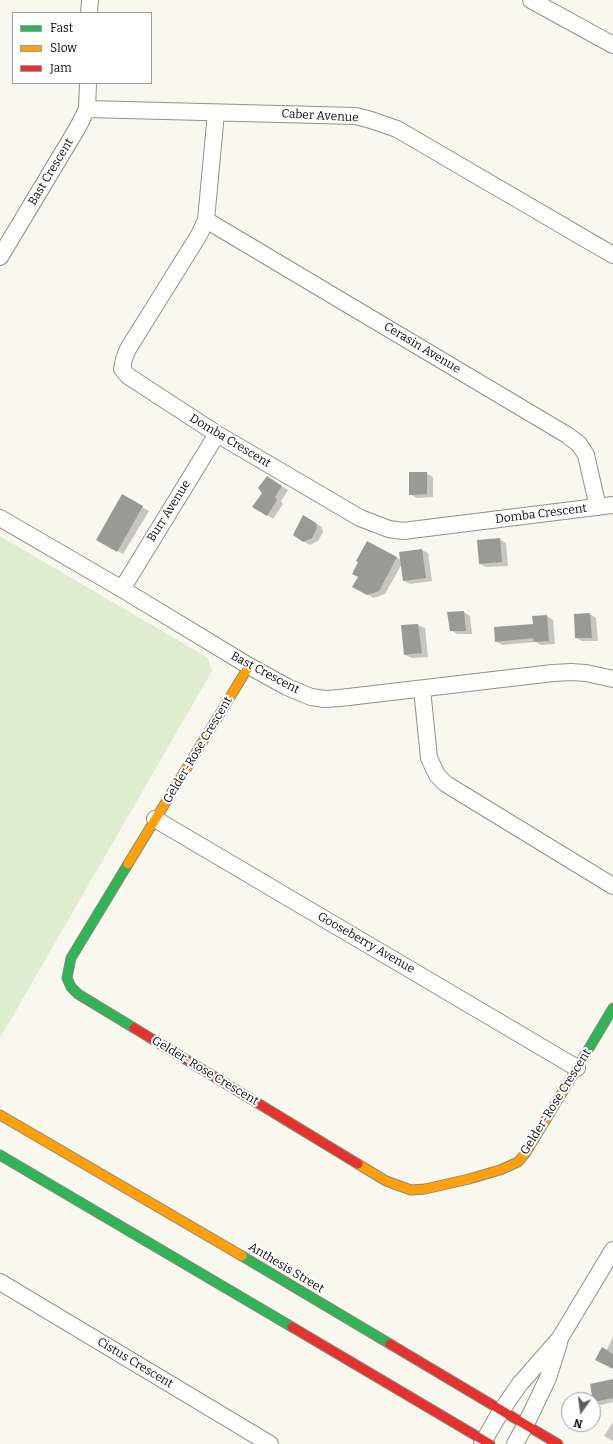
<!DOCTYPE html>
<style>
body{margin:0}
#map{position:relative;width:613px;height:1444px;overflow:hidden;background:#f8f8ee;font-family:Bitter,serif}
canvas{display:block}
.legend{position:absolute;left:12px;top:12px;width:140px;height:72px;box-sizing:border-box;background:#fff;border:1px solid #9d9d9d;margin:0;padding:5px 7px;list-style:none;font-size:12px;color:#0a0a0a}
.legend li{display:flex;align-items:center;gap:8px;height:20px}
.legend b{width:20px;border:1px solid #9d9d9d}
.north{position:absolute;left:561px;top:1392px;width:40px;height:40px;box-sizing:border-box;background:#fff;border:1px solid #9d9d9d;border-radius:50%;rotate:194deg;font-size:11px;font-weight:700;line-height:16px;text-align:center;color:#0a0a0a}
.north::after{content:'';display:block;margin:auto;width:14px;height:18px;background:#5d5d5a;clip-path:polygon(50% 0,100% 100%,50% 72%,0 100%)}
</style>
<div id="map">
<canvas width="613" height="1444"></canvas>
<ul class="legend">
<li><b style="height:5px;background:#30b455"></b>Fast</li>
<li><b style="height:5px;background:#ff9f0a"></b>Slow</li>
<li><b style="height:5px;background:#e5322d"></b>Jam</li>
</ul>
<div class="north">N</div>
</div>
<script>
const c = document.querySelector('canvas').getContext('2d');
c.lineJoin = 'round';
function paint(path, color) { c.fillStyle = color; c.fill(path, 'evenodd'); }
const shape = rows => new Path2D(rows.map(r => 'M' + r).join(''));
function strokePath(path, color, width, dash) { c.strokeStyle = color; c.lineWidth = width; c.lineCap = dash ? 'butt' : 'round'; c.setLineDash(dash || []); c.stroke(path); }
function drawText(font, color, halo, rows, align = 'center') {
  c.font = font + ' Bitter,serif'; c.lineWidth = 4; c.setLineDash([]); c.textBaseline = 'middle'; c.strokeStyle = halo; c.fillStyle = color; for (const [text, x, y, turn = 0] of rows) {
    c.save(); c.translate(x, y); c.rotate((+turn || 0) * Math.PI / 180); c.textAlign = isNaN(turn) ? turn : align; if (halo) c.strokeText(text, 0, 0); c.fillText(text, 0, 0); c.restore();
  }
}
const green = shape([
 [0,536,208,658,212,671,0,1038]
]);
const shadow = shape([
 [426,473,433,477,433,497,417,498,410,494],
 [267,477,288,490,281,501,283,504,273,519,267,515,263,493],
 [123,496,149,511,123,554,97,540],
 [304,516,322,527,323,532,318,541,310,545,303,541],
 [499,539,506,543,508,566,486,567,480,564],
 [368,542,401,560,400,553,422,550,428,553,432,581,410,584,404,581,402,564,385,594,374,598,353,587,359,577],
 [464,612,470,616,472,634,457,634,451,630],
 [590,614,596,618,598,641,582,641,576,638,575,615],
 [547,616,553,620,555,644,541,645,536,642,502,645,496,641,534,625],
 [418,625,425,628,428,657,412,658,405,655,402,626],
 [613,1337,613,1369,606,1351],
 [613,1380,613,1402,601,1405,594,1401],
 [613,1422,613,1441,604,1436]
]);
const building = shape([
 [409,472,427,472,427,494,409,495],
 [267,476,282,486,275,497,277,500,267,516,252,507,262,493,258,488],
 [122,494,143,506,117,552,96,540],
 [303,515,316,523,317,528,312,538,303,542,293,535],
 [500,538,502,562,479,564,477,540],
 [367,541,397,557,379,591,367,595,352,587,358,577,352,574,358,562,356,561],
 [422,549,426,578,403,581,399,552],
 [464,611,466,631,450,631,447,612],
 [590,613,592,638,575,638,574,614],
 [547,615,549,641,534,642,533,638,495,642,494,627,533,624,532,616],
 [418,624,422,653,404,655,401,625],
 [602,1347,613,1354,613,1369,595,1360],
 [613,1379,613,1398,593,1402,590,1384]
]);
const street = shape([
 [531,0,613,45],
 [89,13,90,0],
 [87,109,356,116,371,120,397,129,613,255],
 [216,113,206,220,199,235,128,349,124,359,122,369,128,376,217,434,360,518,389,529,403,531,613,505],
 [206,220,567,435,579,444,586,455,598,507],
 [0,257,78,127,87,109,88,83],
 [0,518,122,589,249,666,287,687,311,697,325,699,340,698,553,673,571,672,586,673,613,679],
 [122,589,217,434],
 [422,689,429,758,437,775,446,784,613,886],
 [155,819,577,1068],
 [0,1282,270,1444],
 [482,1444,501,1411,519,1385,560,1338,613,1250],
 [515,1444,526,1424,548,1378,559,1343]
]);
const fast = shape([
 [128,864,71,958,67,978,71,987,78,994,134,1028],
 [585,1055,613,1008],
 [0,1155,292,1327],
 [242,1256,390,1344]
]);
const slow = shape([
 [128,864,249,666],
 [0,1115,242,1256],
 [358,1164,386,1181,411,1190,425,1189,469,1179,500,1170,518,1162,525,1154,585,1055]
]);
const jam = shape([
 [134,1028,358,1164],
 [292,1327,490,1444],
 [390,1344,558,1444]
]);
const streetNames = [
 ["Caber Avenue",320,116,3],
 ["Bast Crescent",51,172,-59],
 ["Cerasin Avenue",422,348,31],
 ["Domba Crescent",230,441,31],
 ["Burr Avenue",169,511,-58],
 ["Domba Crescent",541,514,-7],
 ["Bast Crescent",265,673,28],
 ["Gelder-Rose Crescent",198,750,-59],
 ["Gooseberry Avenue",366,943,30],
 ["Gelder-Rose Crescent",205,1071,31],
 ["Gelder-Rose Crescent",556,1102,-58],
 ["Anthesis Street",286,1268,31],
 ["Cistus Crescent",135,1363,31]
];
paint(green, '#deecd0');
paint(shadow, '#0003');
paint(building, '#9a9a94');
strokePath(street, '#91918d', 18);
strokePath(fast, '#888883', 11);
strokePath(slow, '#888883', 11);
strokePath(jam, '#888883', 11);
strokePath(street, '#fefefc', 16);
strokePath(fast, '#30b455', 9);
strokePath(slow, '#ff9f0a', 9);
strokePath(jam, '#e5322d', 9);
drawText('12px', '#0a0a0a', '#fff', streetNames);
</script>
